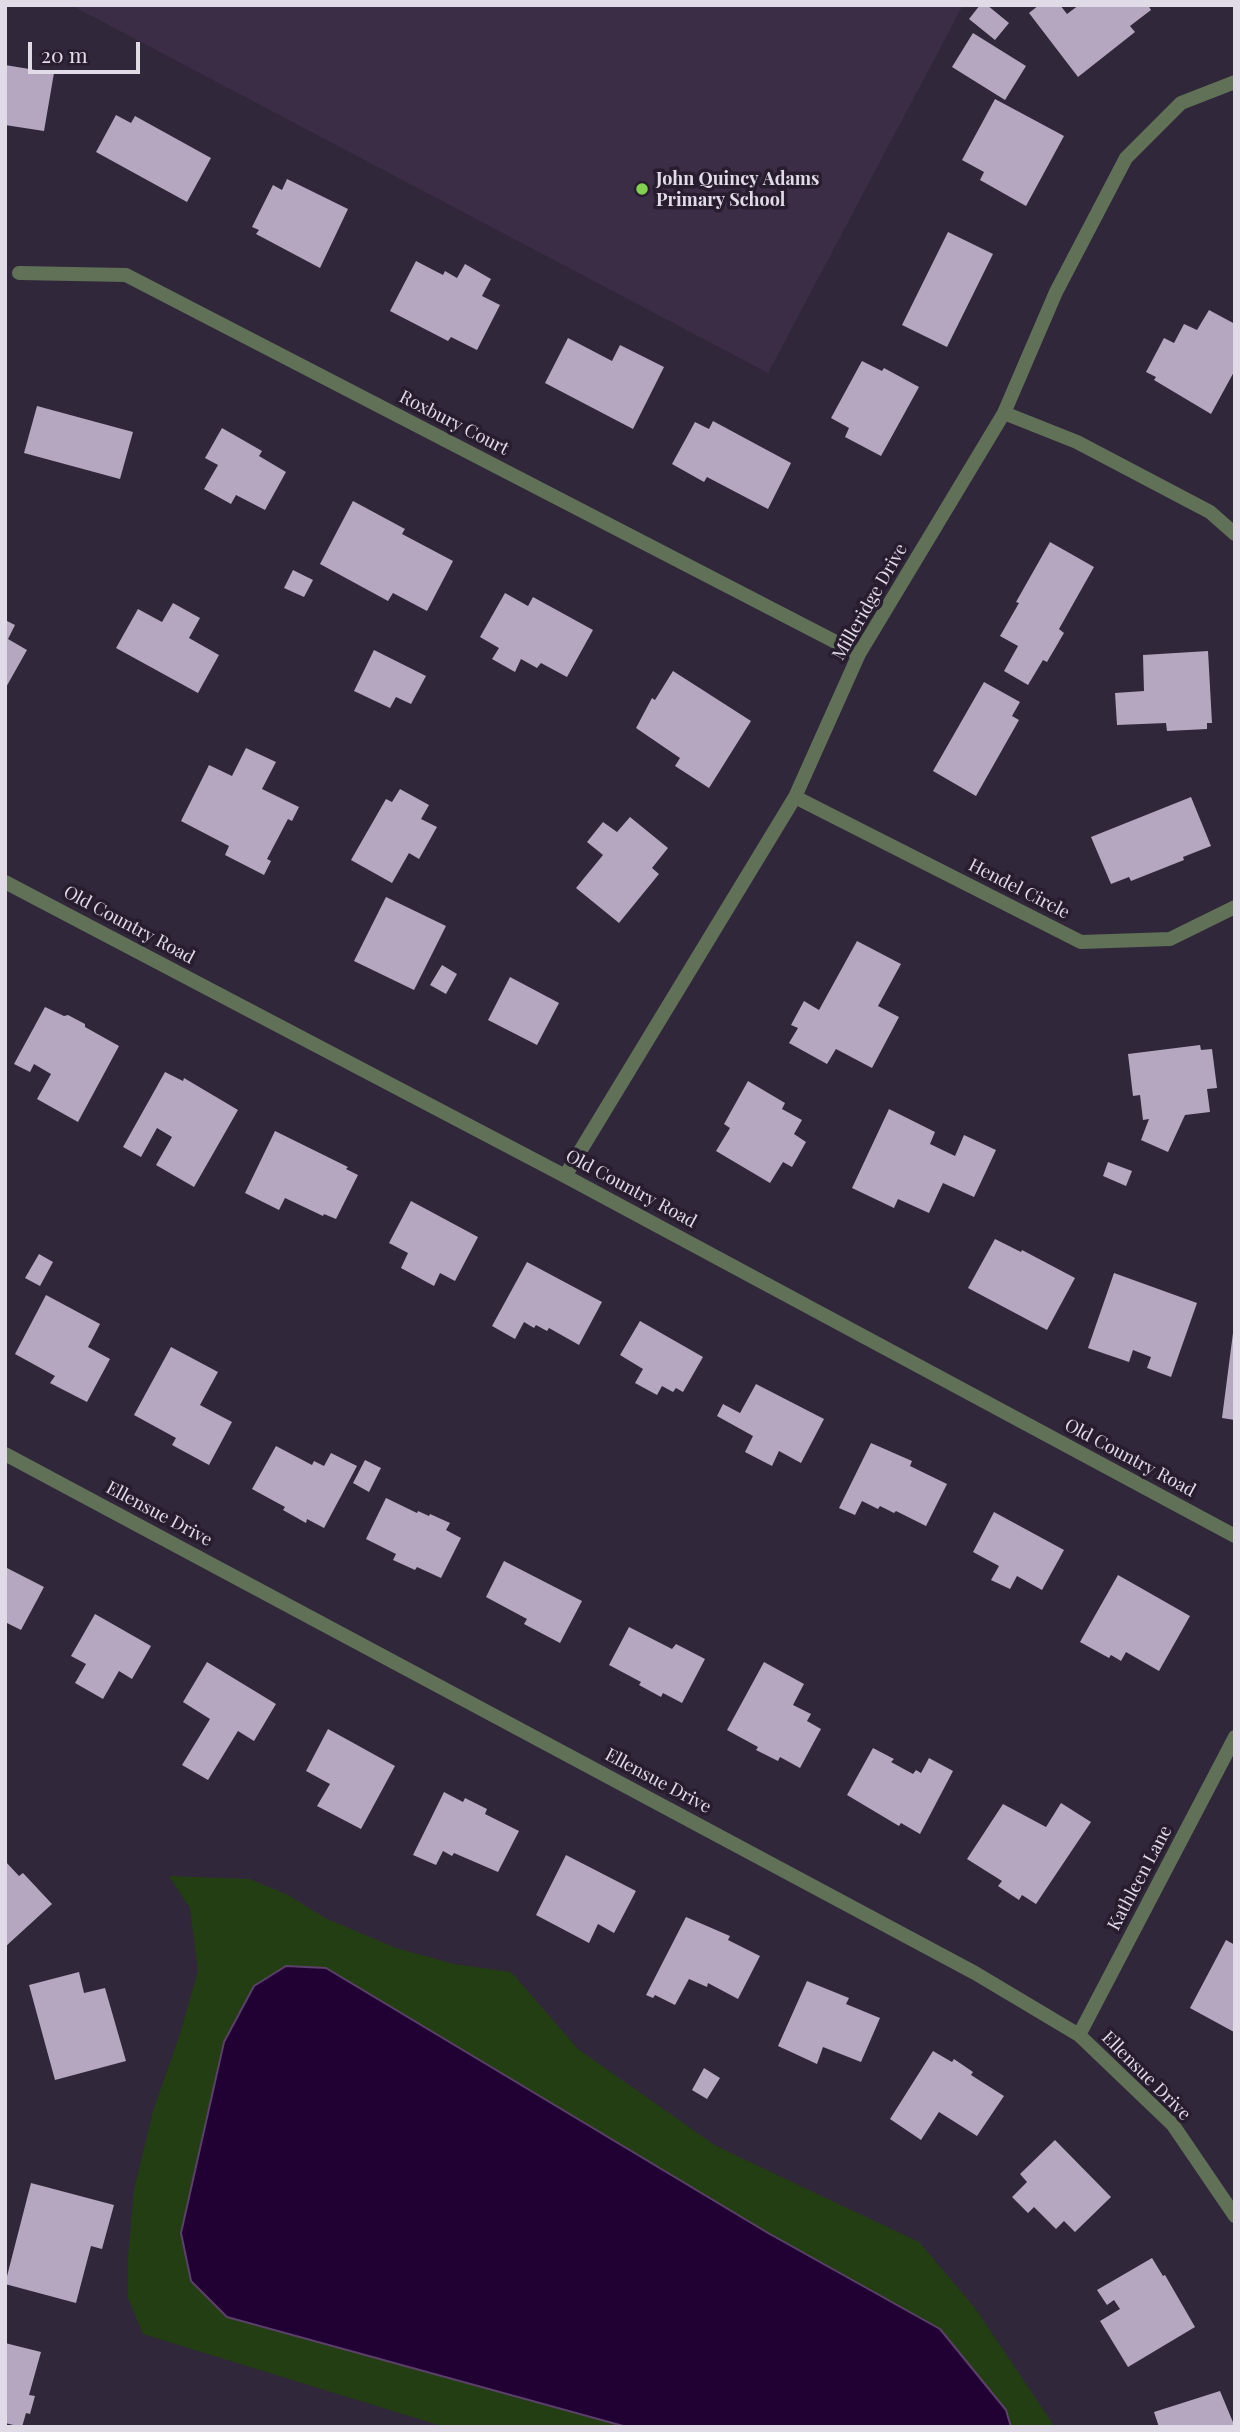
<!DOCTYPE html>
<style>
body{margin:0}
#map{position:relative;width:1240px;height:2432px;overflow:hidden;background:#31273a;font-family:"Playfair Display",serif}
canvas{display:block}
.frame{position:absolute;inset:0;border:7px solid #e1dae7;pointer-events:none}
.scale{position:absolute;left:28px;top:42px;width:112px;height:32px;box-sizing:border-box;border:4px solid #e1dae7;border-top:0;padding-left:9px;font-size:21px;line-height:24px;white-space:nowrap;color:#e1dae7;-webkit-text-stroke:5px #271d2f;paint-order:stroke}
</style>
<div id="map">
<canvas width="1240" height="2432"></canvas>
<div class="frame"></div>
<div class="scale">20 m</div>
</div>
<script>
const c = document.querySelector('canvas').getContext('2d');
c.lineJoin = 'round';
function paint(path, color) { c.fillStyle = color; c.fill(path, 'evenodd'); }
const shape = rows => new Path2D(rows.map(r => 'M' + r).join(''));
function strokePath(path, color, width, dash) { c.strokeStyle = color; c.lineWidth = width; c.lineCap = dash ? 'butt' : 'round'; c.setLineDash(dash || []); c.stroke(path); }
function drawText(font, color, halo, rows, align = 'center') {
  c.font = font + ' "Playfair Display",serif'; c.lineWidth = 7; c.setLineDash([]); c.textBaseline = 'middle'; c.strokeStyle = halo; c.fillStyle = color; for (const [text, x, y, turn = 0] of rows) {
    c.save(); c.translate(x, y); c.rotate((+turn || 0) * Math.PI / 180); c.textAlign = isNaN(turn) ? turn : align; if (halo) c.strokeText(text, 0, 0); c.fillText(text, 0, 0); c.restore();
  }
}
const built = shape([
 [71,5,963,5,768,373]
]);
const green = shape([
 [169,1876,250,1879,288,1895,325,1918,396,1948,454,1964,511,1972,578,2049,716,2146,919,2242,975,2308,1055,2427,445,2427,143,2334,128,2298,128,2257,134,2190,153,2111,180,2034,198,1971,190,1908]
]);
const water = shape([
 [286,1966,326,1968,768,2233,940,2329,1006,2410,1011,2427,627,2427,227,2317,191,2281,181,2233,224,2042,254,1986,286,1966]
]);
const building = shape([
 [980,5,987,5,1009,23,995,40,969,19],
 [1039,5,1060,5,1067,14,1079,5,1148,5,1151,10,1130,26,1135,32,1078,77,1029,13],
 [973,33,1026,66,1005,100,952,67],
 [5,65,54,73,44,131,5,125],
 [995,99,1064,136,1026,206,980,180,984,172,962,160],
 [116,115,131,123,135,116,211,158,187,202,96,152],
 [287,179,348,209,320,268,256,234,259,230,252,227,273,185,282,190],
 [948,232,993,254,947,347,902,325],
 [416,261,443,275,445,271,457,278,465,264,491,279,482,296,500,305,477,350,451,337,448,341,390,311],
 [1209,310,1235,324,1235,370,1211,414,1154,380,1156,377,1146,372,1164,338,1174,343,1184,324,1197,330],
 [568,338,612,361,620,345,664,367,633,429,545,383],
 [862,361,882,371,884,368,919,387,881,456,845,437,849,428,831,418],
 [37,406,133,432,120,479,24,453],
 [713,421,791,463,768,509,707,477,704,482,672,464,695,422,709,429],
 [222,428,262,451,259,456,286,472,265,510,236,495,231,504,204,489,218,465,205,458],
 [353,501,405,529,402,534,453,561,427,611,393,593,388,601,320,564],
 [1050,542,1094,567,1059,629,1064,633,1047,662,1043,660,1028,685,1004,671,1018,646,1000,636,1019,603,1016,602],
 [293,570,313,580,304,597,284,588],
 [505,593,528,606,533,597,593,630,567,677,541,663,537,668,521,659,515,672,492,659,499,648,480,637],
 [173,603,200,618,189,638,219,655,198,693,116,648,138,609,162,622],
 [5,620,15,625,8,639,27,650,5,689],
 [374,650,426,676,411,704,396,697,390,708,354,691],
 [1208,651,1212,723,1207,723,1207,729,1167,731,1166,723,1117,725,1115,693,1144,691,1143,655],
 [673,671,751,721,709,788,675,766,680,758,636,728,652,698,655,700],
 [984,682,1020,702,1012,716,1019,720,976,796,933,771],
 [246,748,276,762,262,789,299,807,292,821,288,819,267,859,271,861,264,875,225,855,229,846,181,821,209,765,232,776],
 [400,789,429,805,421,819,437,827,419,859,409,853,392,883,351,860,386,799,392,802],
 [1191,797,1211,846,1183,857,1184,860,1131,881,1129,877,1111,884,1091,837],
 [630,817,668,848,652,868,659,874,619,923,576,888,603,855,587,842,603,822,617,832],
 [386,897,446,926,414,990,354,961],
 [857,941,901,964,878,1006,899,1017,872,1068,836,1049,827,1064,789,1043,798,1028,791,1025,804,1001,819,1010],
 [442,965,457,974,446,994,430,985],
 [510,977,559,1003,537,1045,488,1020],
 [45,1007,64,1016,68,1015,85,1024,85,1027,119,1046,78,1122,37,1099,51,1074,34,1064,30,1072,14,1064],
 [1200,1045,1201,1050,1212,1049,1217,1088,1207,1089,1210,1112,1185,1115,1168,1152,1141,1140,1149,1119,1143,1120,1140,1095,1133,1096,1128,1054],
 [165,1072,183,1081,184,1078,238,1110,194,1187,156,1165,172,1137,157,1128,141,1157,123,1147],
 [748,1081,785,1103,782,1109,802,1120,794,1134,806,1142,792,1167,783,1162,770,1183,716,1151,730,1128,724,1124],
 [889,1109,935,1132,930,1144,955,1156,964,1135,996,1150,974,1197,943,1183,929,1213,898,1199,894,1208,852,1188],
 [275,1131,348,1167,346,1169,358,1175,336,1219,324,1214,323,1216,285,1198,279,1210,245,1193],
 [1108,1162,1132,1171,1126,1186,1103,1176],
 [411,1201,478,1237,455,1281,440,1273,434,1286,401,1268,408,1253,389,1243],
 [995,1239,1021,1252,1022,1250,1075,1278,1047,1330,968,1288],
 [39,1254,53,1262,40,1286,25,1278],
 [527,1262,602,1302,579,1345,549,1328,547,1331,536,1325,534,1328,524,1322,515,1339,492,1326],
 [1114,1273,1197,1303,1171,1377,1147,1368,1151,1357,1133,1350,1129,1362,1088,1348],
 [46,1295,100,1324,88,1347,110,1359,87,1402,50,1383,55,1376,15,1354],
 [640,1321,703,1357,683,1392,676,1388,673,1392,662,1386,657,1395,635,1383,643,1369,620,1355],
 [1233,1333,1235,1333,1235,1420,1222,1418],
 [171,1347,218,1372,200,1405,232,1422,209,1465,172,1445,176,1438,134,1415],
 [756,1384,824,1419,801,1463,779,1451,772,1466,745,1452,753,1436,717,1416,723,1404,740,1413],
 [871,1443,912,1461,910,1466,947,1484,926,1526,896,1511,894,1513,880,1506,878,1509,862,1501,855,1515,839,1508],
 [276,1446,312,1465,314,1461,324,1466,331,1453,357,1466,324,1528,307,1519,306,1523,283,1510,285,1507,252,1489],
 [365,1460,381,1468,369,1492,353,1483],
 [386,1498,417,1513,418,1511,429,1516,430,1514,450,1523,446,1530,461,1538,441,1578,417,1567,415,1570,393,1560,396,1554,366,1539],
 [994,1512,1064,1550,1042,1590,1017,1576,1010,1589,991,1580,999,1566,973,1552],
 [504,1561,582,1601,560,1643,524,1624,527,1619,486,1597],
 [5,1567,44,1587,21,1630,5,1622],
 [1118,1575,1190,1616,1159,1671,1126,1652,1121,1661,1111,1655,1109,1658,1080,1642],
 [95,1614,151,1646,132,1679,119,1671,103,1699,75,1683,86,1664,71,1656],
 [629,1627,672,1649,676,1644,705,1659,682,1703,663,1693,661,1697,639,1685,641,1682,609,1665],
 [207,1662,276,1704,254,1741,238,1731,208,1780,182,1765,210,1719,183,1702],
 [764,1662,804,1684,793,1705,811,1714,807,1721,821,1729,800,1768,780,1757,778,1761,756,1750,758,1747,727,1730],
 [328,1729,395,1766,361,1829,317,1806,330,1784,306,1771],
 [873,1748,894,1759,891,1762,913,1774,916,1770,921,1773,929,1758,953,1771,920,1834,901,1823,899,1826,847,1795],
 [444,1792,463,1802,465,1798,487,1809,485,1814,519,1831,498,1872,454,1853,452,1856,443,1851,436,1865,413,1855],
 [1061,1803,1091,1822,1036,1904,1022,1895,1019,1900,998,1886,1002,1881,967,1859,1003,1804,1046,1827],
 [566,1855,636,1891,614,1933,598,1924,589,1943,536,1915],
 [5,1861,19,1876,23,1873,52,1904,5,1947],
 [686,1917,730,1936,728,1940,760,1956,738,1999,708,1983,707,1987,689,1979,675,2005,655,1995,653,1998,646,1995],
 [1226,1940,1235,1945,1234,2032,1190,2008],
 [79,1972,84,1993,105,1988,126,2061,55,2080,29,1985],
 [807,1981,849,1998,846,2004,880,2018,861,2062,823,2047,817,2064,778,2046],
 [933,2051,952,2062,954,2059,973,2072,971,2075,1004,2096,977,2136,939,2112,921,2140,890,2119],
 [704,2068,720,2078,707,2099,692,2090],
 [1055,2140,1111,2197,1075,2232,1064,2221,1056,2229,1034,2207,1028,2213,1012,2197,1027,2182,1020,2174],
 [31,2183,114,2205,102,2249,91,2246,76,2303,5,2284],
 [1152,2258,1163,2276,1165,2275,1195,2327,1128,2367,1100,2321,1120,2309,1114,2300,1107,2305,1097,2290],
 [5,2343,41,2352,29,2395,35,2396,30,2414,26,2413,22,2427,5,2423],
 [1220,2391,1235,2427,1159,2427,1154,2412]
]);
const minor = shape([
 [19,273,126,275,859,654],
 [1004,413,1077,442,1210,512,1235,534],
 [795,797,1081,942,1170,939,1235,907],
 [5,882,565,1176,1235,1536],
 [565,1176,795,797,859,654,1004,413,1056,292,1126,158,1181,103,1235,82],
 [5,1454,975,1973,1079,2035,1173,2125,1235,2216],
 [1079,2035,1235,1737]
]);
const markers = [
 [642,189,7,"#82d050"]
];
const poiNames = [
 ["John Quincy Adams",656,179],
 ["Primary School",656,200]
];
const streetNames = [
 ["Roxbury Court",454,423,27],
 ["Milleridge Drive",870,602,-60],
 ["Hendel Circle",1019,889,27],
 ["Old Country Road",129,925,28],
 ["Old Country Road",631,1189,28],
 ["Old Country Road",1130,1458,28],
 ["Ellensue Drive",159,1514,28],
 ["Ellensue Drive",658,1781,28],
 ["Kathleen Lane",1140,1878,-62],
 ["Ellensue Drive",1146,2076,45]
];
paint(built, '#3b2d46');
paint(green, '#233e12');
paint(water, '#210034');
strokePath(water, '#5b416a', 2);
paint(building, '#b4a7bf');
strokePath(minor, '#607158', 14);
for (const [x, y, r, color] of markers) { const dot = new Path2D(); dot.arc(x, y, r, 0, 2 * Math.PI); c.fillStyle = color; c.fill(dot); strokePath(dot, '#271d2f', 2.5); }
drawText('bold 18px', '#e1dae7', '#271d2f', poiNames, 'left');
drawText('18px', '#e1dae7', '#271d2f', streetNames);
</script>
